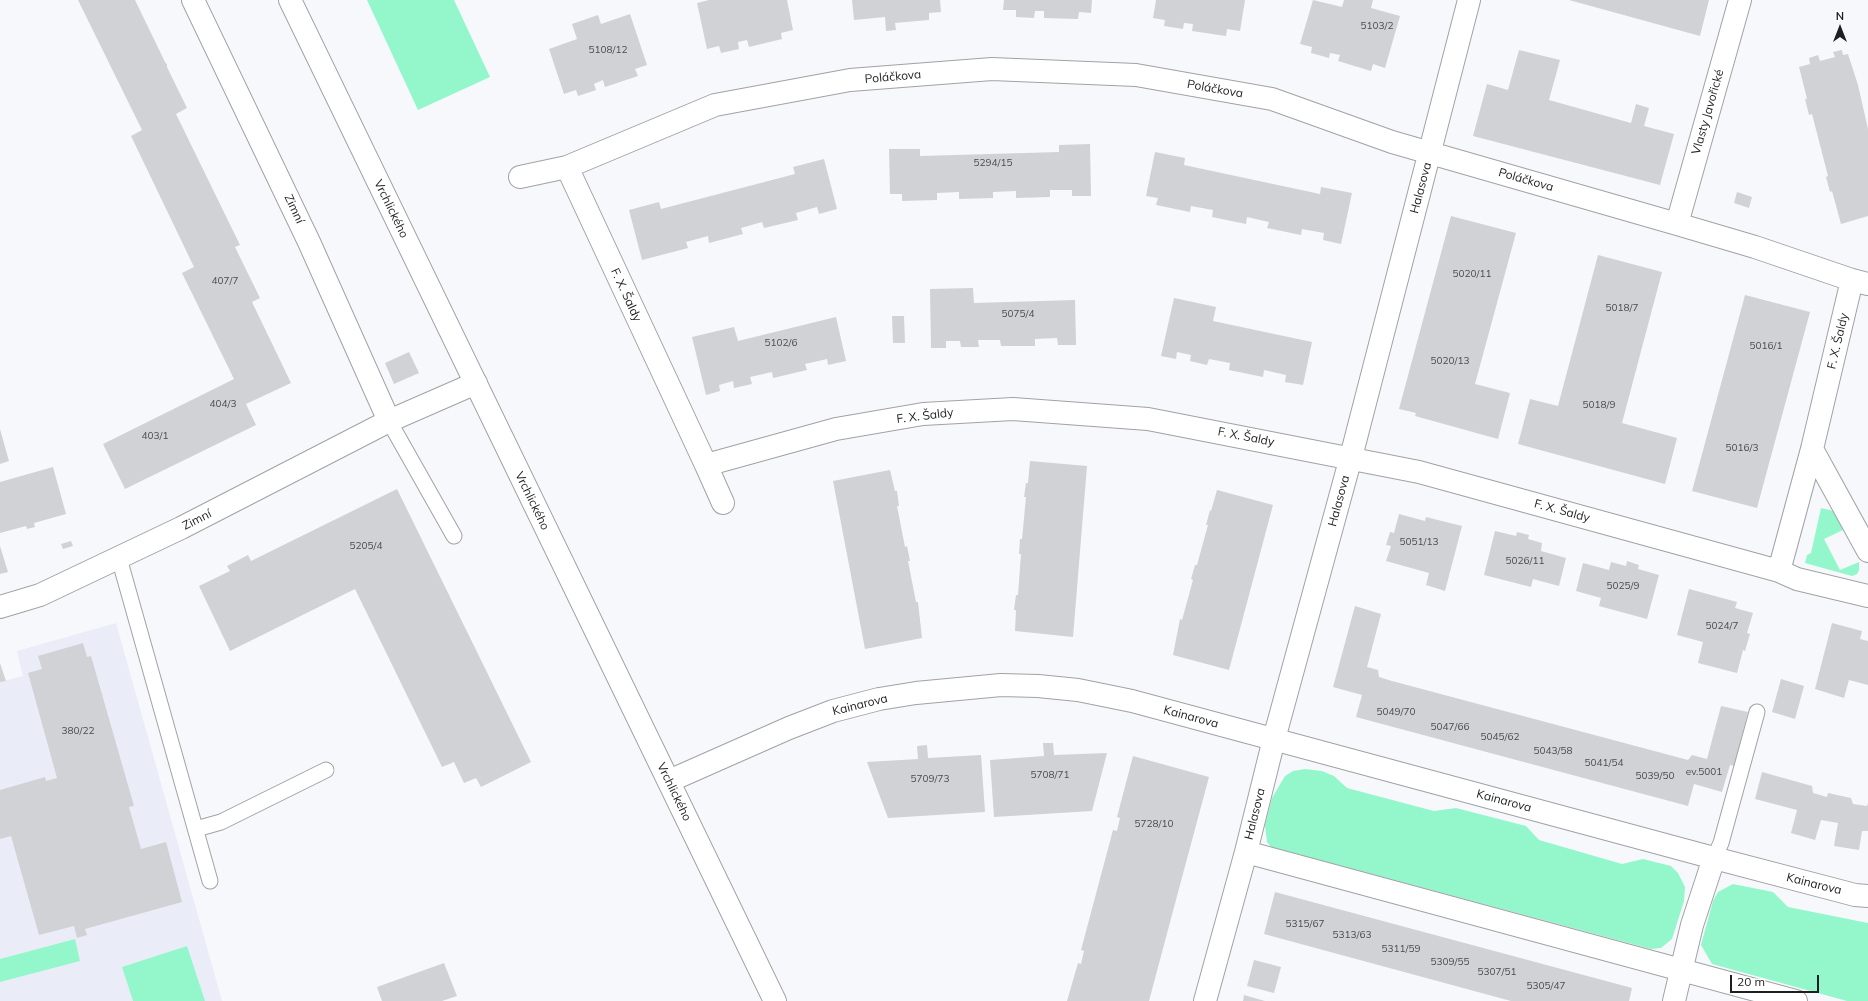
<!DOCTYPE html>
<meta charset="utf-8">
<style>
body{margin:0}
#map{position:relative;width:1868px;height:1001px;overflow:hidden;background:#f7f8fc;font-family:Mulish,sans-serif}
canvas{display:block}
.north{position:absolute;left:1820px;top:8px;width:40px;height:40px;-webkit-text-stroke:3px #fff;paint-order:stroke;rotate:0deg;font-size:11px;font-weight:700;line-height:16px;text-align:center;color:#1d1e1f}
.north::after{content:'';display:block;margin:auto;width:14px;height:18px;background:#1d1e1f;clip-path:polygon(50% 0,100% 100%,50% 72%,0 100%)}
.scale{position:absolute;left:1730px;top:975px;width:89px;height:18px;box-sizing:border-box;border:2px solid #1d1e1f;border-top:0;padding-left:5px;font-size:12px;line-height:14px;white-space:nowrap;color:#1d1e1f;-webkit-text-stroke:3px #fff;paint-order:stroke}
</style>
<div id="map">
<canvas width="1868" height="1001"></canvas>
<div class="north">N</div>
<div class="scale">20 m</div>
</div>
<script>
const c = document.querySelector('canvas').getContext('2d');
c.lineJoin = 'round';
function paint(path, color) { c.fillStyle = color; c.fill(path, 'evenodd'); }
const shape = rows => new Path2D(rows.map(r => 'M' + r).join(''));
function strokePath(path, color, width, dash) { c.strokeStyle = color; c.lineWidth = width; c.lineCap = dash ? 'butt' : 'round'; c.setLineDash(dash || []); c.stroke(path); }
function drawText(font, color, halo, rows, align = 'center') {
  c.font = font + ' Mulish,sans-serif'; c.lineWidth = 3; c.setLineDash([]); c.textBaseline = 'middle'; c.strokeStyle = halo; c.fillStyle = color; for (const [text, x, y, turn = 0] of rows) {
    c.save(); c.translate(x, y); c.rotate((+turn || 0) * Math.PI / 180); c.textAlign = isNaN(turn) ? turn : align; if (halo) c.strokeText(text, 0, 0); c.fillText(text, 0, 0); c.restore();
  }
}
const built = shape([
 [116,623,222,1001,0,1001,0,682,23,676,17,651]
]);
const green = shape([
 [367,0,454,0,490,77,418,110],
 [1821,508,1834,511,1843,530,1824,539,1840,570,1859,562,1859,570,1857,574,1852,576,1805,563,1807,555,1811,553],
 [1305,769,1322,771,1334,776,1347,788,1434,811,1456,808,1526,826,1539,840,1622,864,1643,859,1671,866,1678,873,1685,887,1684,901,1672,939,1661,948,1651,949,1271,847,1267,842,1265,825,1272,798,1285,776,1293,771],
 [1733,884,1773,892,1788,907,1868,923,1868,1001,1847,1001,1712,964,1701,945,1713,901,1718,892],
 [75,939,80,961,0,982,0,959],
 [187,946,205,1001,133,1001,122,967]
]);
const building = shape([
 [78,0,135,0,166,64,167,63,167,67,187,108,176,114,240,245,235,247,260,298,252,302,291,383,246,404,256,425,125,489,103,444,234,379,182,273,194,267,131,136,142,130],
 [709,0,787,0,793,30,781,33,782,39,749,47,747,40,738,42,739,49,721,53,719,46,707,49,697,3],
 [852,0,940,0,941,12,929,13,929,20,895,23,896,30,886,31,885,17,854,20],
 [1004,0,1092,0,1091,13,1079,12,1078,19,1044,18,1044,11,1035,11,1034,18,1016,17,1016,10,1003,10],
 [1156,0,1245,0,1240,31,1227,29,1226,36,1192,31,1193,24,1184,23,1183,29,1164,26,1165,20,1153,18],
 [1313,0,1342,7,1344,0,1373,0,1371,8,1400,16,1385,68,1373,64,1371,71,1338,61,1340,55,1330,53,1329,58,1311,53,1312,47,1300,44],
 [1569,0,1709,0,1700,36],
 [630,14,647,65,635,69,638,76,605,87,603,80,594,84,596,90,578,96,576,90,564,94,549,49,577,39,572,24,598,15,601,24],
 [1519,50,1560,60,1549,100,1631,123,1636,104,1649,108,1644,126,1674,134,1660,185,1473,136,1487,84,1508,90],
 [1842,50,1843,55,1848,54,1858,85,1868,129,1868,216,1841,224,1832,191,1830,192,1826,177,1828,176,1812,114,1809,115,1805,99,1807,99,1799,67,1810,64,1809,58,1818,55,1820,61,1835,57,1833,52],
 [1090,144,1091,196,1072,196,1072,190,1050,190,1050,197,1016,198,1016,191,993,192,993,198,959,199,959,192,937,193,937,200,902,201,902,194,890,194,889,149,920,149,920,156,1059,152,1059,145],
 [1155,152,1185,158,1184,165,1320,194,1321,187,1352,193,1341,244,1323,240,1324,233,1302,229,1301,235,1267,228,1269,222,1247,217,1246,224,1212,217,1213,210,1191,206,1190,212,1156,205,1158,198,1146,196],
 [824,159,837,209,819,214,817,207,796,213,798,220,764,228,762,222,741,228,743,234,709,243,708,236,686,242,688,248,642,260,629,210,659,202,661,209,795,174,793,167],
 [1737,192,1752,197,1749,208,1734,203],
 [1451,216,1516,233,1475,384,1510,393,1498,439,1415,416,1416,413,1399,409],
 [1598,255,1662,272,1622,423,1677,438,1665,484,1518,444,1530,399,1558,406],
 [973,288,974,303,1075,300,1076,345,1058,345,1057,338,1035,339,1035,346,1001,346,1000,340,978,340,979,347,961,347,960,341,946,341,946,348,931,348,930,289],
 [1745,295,1810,312,1757,508,1692,491],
 [1174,298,1216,307,1213,321,1312,342,1303,385,1285,382,1286,375,1264,370,1263,377,1229,370,1230,363,1209,359,1207,365,1190,361,1191,355,1177,352,1176,359,1161,356],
 [892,316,904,316,905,343,893,343],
 [836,317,846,361,828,365,827,359,805,364,807,370,773,378,772,372,750,377,752,384,734,388,733,381,719,385,720,391,706,395,692,337,734,327,738,341],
 [409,352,419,373,394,384,385,363],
 [0,429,9,461,0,464],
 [1030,461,1087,466,1073,637,1015,631,1016,610,1014,610,1016,595,1018,595,1021,554,1019,554,1020,539,1022,539,1026,497,1024,497,1026,483,1028,483],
 [53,467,66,514,34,523,35,527,27,529,26,526,0,533,0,482],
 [890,470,895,491,897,491,899,506,897,506,905,547,907,546,910,561,908,561,916,602,918,602,922,638,865,649,833,481],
 [397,489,531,762,481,787,476,778,464,783,454,762,442,767,355,589,230,651,199,586,230,571,227,566,248,555,251,561],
 [1217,490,1273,505,1229,670,1173,655,1180,619,1182,620,1193,580,1191,579,1195,565,1197,565,1208,525,1206,525,1210,510,1211,511],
 [1399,514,1425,521,1426,517,1462,526,1445,591,1426,585,1429,573,1386,561,1391,546,1386,545,1390,532,1394,533],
 [1495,531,1516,536,1517,532,1529,535,1528,539,1542,543,1541,551,1566,558,1559,586,1533,579,1531,587,1484,575],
 [71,541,73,546,63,549,61,544],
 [0,546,8,572,0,574],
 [1627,561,1639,565,1638,569,1659,575,1647,619,1599,606,1601,598,1576,591,1583,563,1609,570,1611,562,1626,566],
 [1689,589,1737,602,1735,608,1753,613,1747,633,1750,634,1745,651,1743,650,1737,673,1698,663,1703,642,1677,635],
 [1355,606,1381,614,1367,667,1378,670,1379,677,1392,681,1688,760,1692,755,1707,759,1721,706,1748,712,1734,766,1730,765,1722,792,1694,784,1688,806,1356,717,1362,695,1333,687],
 [1832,623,1862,631,1860,639,1868,641,1868,685,1849,680,1844,698,1815,689],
 [83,643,87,657,91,656,134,806,129,807,141,849,166,842,182,902,85,929,87,935,77,938,74,926,39,935,11,836,0,839,0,790,45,777,46,781,57,778,28,673,42,669,38,656],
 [0,663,6,681,0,682],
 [1781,679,1804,686,1795,719,1772,712],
 [1043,743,1053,743,1054,755,1107,753,1092,811,994,817,990,760,1044,756],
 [927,745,928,758,981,755,985,812,888,818,867,762,918,759,917,746],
 [1133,756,1209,777,1173,911,1149,1001,1067,1001,1078,963,1081,964,1084,951,1081,950,1113,830,1117,831,1120,818,1117,817],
 [1762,772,1812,786,1813,793,1827,797,1828,793,1851,798,1853,804,1867,806,1868,803,1868,831,1862,831,1859,850,1834,846,1838,823,1821,820,1815,840,1791,833,1797,810,1755,799],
 [1275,892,1632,988,1629,1001,1511,1001,1264,934],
 [1254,960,1281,967,1274,993,1247,986],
 [444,963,457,996,442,1001,382,1001,377,987],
 [1244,995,1265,1001,1243,1001]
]);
const lane = shape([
 [389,421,454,536],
 [119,558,210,881],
 [196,829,221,822,326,770],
 [1714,858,1721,843,1757,712]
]);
const street = shape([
 [193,0,309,242,389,421],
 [567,167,706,465,836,429,923,414,1013,409,1148,419,1419,472,1779,571,1797,579,1868,596],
 [520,177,567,167,715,105,850,80,992,69,1136,75,1272,99,1392,142,1677,224,1755,247,1852,280,1868,284],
 [1677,224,1740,0],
 [1812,449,1868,551],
 [706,465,723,503],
 [1779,571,1812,449,1852,280],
 [0,607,40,595,181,528,389,421,476,383],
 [669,781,789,728,833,711,879,699,916,693,1001,685,1038,686,1078,690,1132,701,1714,858,1855,895,1868,896],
 [1246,852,1796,1001],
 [1205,1001,1246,852,1274,739,1351,457,1469,0],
 [1674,1001,1692,925,1714,858]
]);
const secondary = shape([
 [290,0,775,1001]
]);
const numberNames = [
 ["5103/2",1377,26],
 ["5108/12",608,50],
 ["5294/15",993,163],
 ["5020/11",1472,274],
 ["407/7",225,281],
 ["5018/7",1622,308],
 ["5075/4",1018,314],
 ["5102/6",781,343],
 ["5016/1",1766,346],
 ["5020/13",1450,361],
 ["404/3",223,404],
 ["5018/9",1599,405],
 ["403/1",155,436],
 ["5016/3",1742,448],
 ["5051/13",1419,542],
 ["5205/4",366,546],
 ["5026/11",1525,561],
 ["5025/9",1623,586],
 ["5024/7",1722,626],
 ["5049/70",1396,712],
 ["5047/66",1450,727],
 ["380/22",78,731],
 ["5045/62",1500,737],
 ["5043/58",1553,751],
 ["5041/54",1604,763],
 ["ev.5001",1704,772],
 ["5708/71",1050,775],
 ["5039/50",1655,776],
 ["5709/73",930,779],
 ["5728/10",1154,824],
 ["5315/67",1305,924],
 ["5313/63",1352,935],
 ["5311/59",1401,949],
 ["5309/55",1450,962],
 ["5307/51",1497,972],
 ["5305/47",1546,986]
];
const streetNames = [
 ["Poláčkova",893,77,-5],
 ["Poláčkova",1215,89,10],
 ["Vlasty Javořické",1708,112,-74],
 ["Poláčkova",1526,180,16],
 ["Halasova",1421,188,-75],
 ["Zimní",294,209,65],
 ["Vrchlického",391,209,64],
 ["F. X. Šaldy",626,295,65],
 ["F. X. Šaldy",1838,341,-77],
 ["F. X. Šaldy",925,416,-7],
 ["F. X. Šaldy",1246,437,11],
 ["Vrchlického",532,501,64],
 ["Halasova",1339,501,-75],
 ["F. X. Šaldy",1562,511,15],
 ["Zimní",197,520,-27],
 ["Kainarova",860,705,-14],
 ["Kainarova",1191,717,15],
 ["Vrchlického",674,792,64],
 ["Kainarova",1504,801,15],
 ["Halasova",1255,814,-76],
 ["Kainarova",1814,884,14]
];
paint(built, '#eaedf8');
paint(green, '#93f7cb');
paint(building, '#d0d2d6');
strokePath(lane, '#a1a2a6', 17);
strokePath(street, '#a1a2a6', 24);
strokePath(secondary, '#a1a2a6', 24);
strokePath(lane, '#fff', 15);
strokePath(street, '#fff', 22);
strokePath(secondary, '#fff', 22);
drawText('10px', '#4a4b4d', null, numberNames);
drawText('12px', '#1d1e1f', '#fff', streetNames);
</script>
